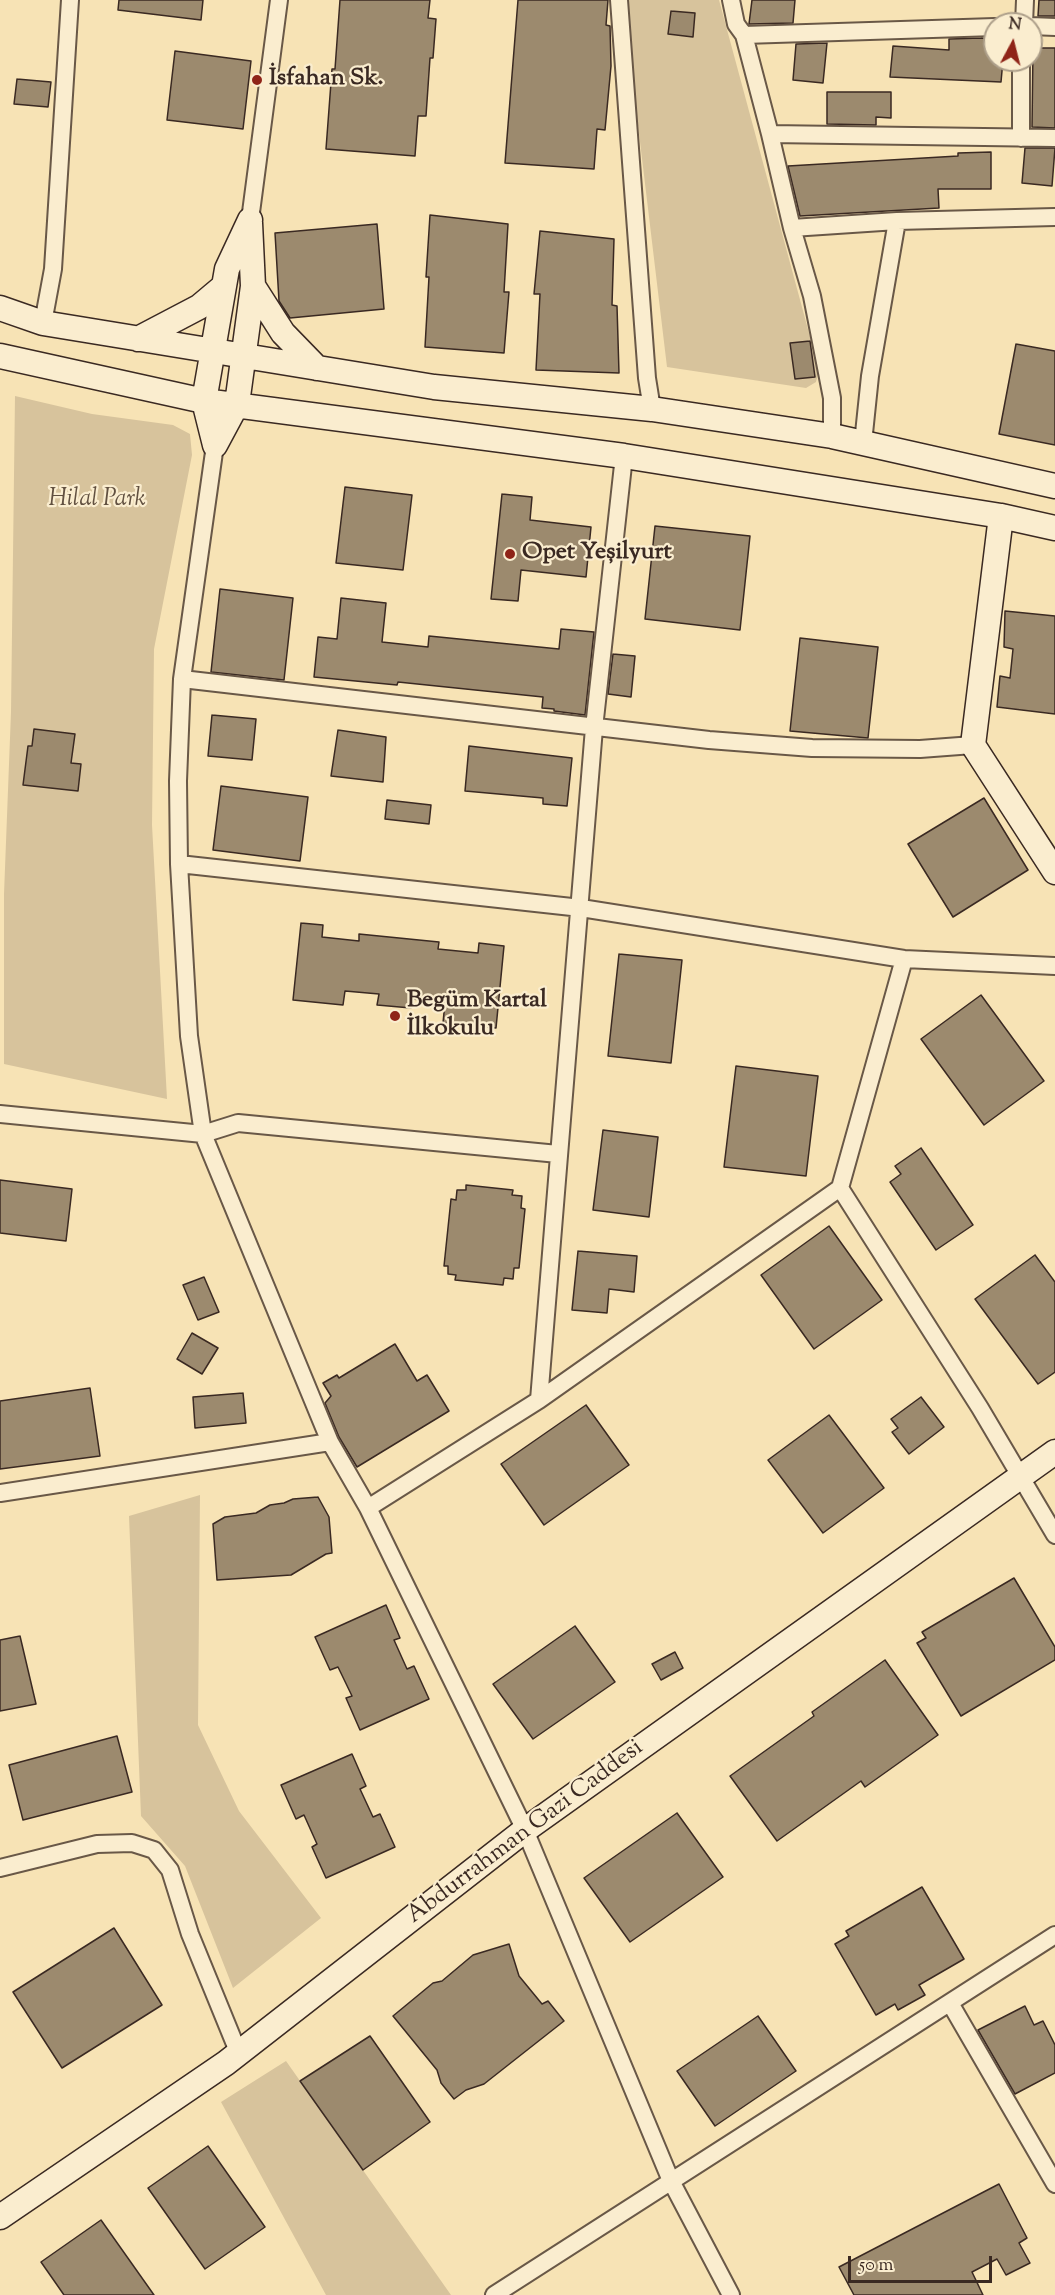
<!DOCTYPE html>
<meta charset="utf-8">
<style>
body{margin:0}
#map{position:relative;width:1055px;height:2295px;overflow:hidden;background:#f7e3b5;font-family:"Sorts Mill Goudy",serif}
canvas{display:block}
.north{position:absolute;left:983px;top:12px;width:60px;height:60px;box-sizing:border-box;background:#faedcf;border:2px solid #ad9f8a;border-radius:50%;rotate:7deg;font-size:16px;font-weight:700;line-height:24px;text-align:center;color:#3a2922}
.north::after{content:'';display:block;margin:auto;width:21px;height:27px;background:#8f2418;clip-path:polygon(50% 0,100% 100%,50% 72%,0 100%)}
.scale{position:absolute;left:848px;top:2256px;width:144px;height:27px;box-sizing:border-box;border:3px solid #3a2922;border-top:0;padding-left:8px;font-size:18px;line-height:21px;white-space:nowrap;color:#3a2922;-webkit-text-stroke:4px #faedcf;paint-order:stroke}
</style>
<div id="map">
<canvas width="1055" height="2295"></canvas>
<div class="north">N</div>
<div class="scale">50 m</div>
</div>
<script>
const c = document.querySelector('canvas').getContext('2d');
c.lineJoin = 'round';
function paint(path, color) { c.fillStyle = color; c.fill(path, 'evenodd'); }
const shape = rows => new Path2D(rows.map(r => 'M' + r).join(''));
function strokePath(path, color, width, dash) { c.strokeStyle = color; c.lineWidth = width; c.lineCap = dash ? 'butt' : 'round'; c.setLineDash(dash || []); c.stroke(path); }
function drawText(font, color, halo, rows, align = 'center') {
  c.font = font + ' "Sorts Mill Goudy",serif'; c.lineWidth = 4.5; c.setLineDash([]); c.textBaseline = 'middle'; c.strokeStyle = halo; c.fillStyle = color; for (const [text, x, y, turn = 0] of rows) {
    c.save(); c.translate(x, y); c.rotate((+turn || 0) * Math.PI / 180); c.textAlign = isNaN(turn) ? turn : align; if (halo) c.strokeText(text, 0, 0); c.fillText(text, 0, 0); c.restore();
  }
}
const green = shape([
 [623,0,719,0,819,370,816,382,806,388,667,367],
 [15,396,92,414,173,425,190,434,192,455,154,649,152,825,167,1099,4,1064,4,894,11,712],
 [200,1495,198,1725,239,1811,321,1918,233,1988,185,1866,141,1816,129,1516],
 [286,2061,451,2295,326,2295,221,2102]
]);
const building = shape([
 [119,0,203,0,201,20,118,10,119,0],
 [340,0,430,0,428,18,436,19,433,58,430,58,426,116,418,116,415,156,326,149,332,69,335,69,340,0],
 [518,0,608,0,606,25,610,26,611,66,605,130,597,129,594,169,505,163,518,0],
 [752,0,795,0,793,23,749,24,752,0],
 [1039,0,1055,0,1055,16,1038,16,1039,0],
 [671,11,695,13,693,37,668,34,671,11],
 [981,38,995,39,995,60,1003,60,1001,82,890,77,893,46,949,50,949,39,981,38],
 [827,43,823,83,793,80,796,44,827,43],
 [1033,48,1055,48,1055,128,1032,127,1033,48],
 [175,51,251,61,243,129,167,120,175,51],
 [17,79,51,82,48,107,14,104,17,79],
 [827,92,891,92,891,118,876,117,876,125,827,124,827,92],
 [1025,148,1055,148,1052,186,1022,183,1025,148],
 [991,152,991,189,938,189,939,208,800,216,788,166,958,156,958,153,991,152],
 [430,215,508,224,504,292,509,292,504,353,425,347,429,277,426,277,430,215],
 [377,224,384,309,290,318,279,301,275,233,377,224],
 [540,231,614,239,612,305,617,306,619,373,536,370,540,294,534,294,540,231],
 [810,341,815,377,795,379,790,343,810,341],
 [1016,344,1055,351,1055,445,999,434,1016,344],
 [345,487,412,495,403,570,336,563,345,487],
 [502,494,532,497,530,520,591,527,586,577,521,570,518,601,491,599,502,494],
 [655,526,750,536,740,630,645,619,655,526],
 [220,589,293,598,284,680,211,672,220,589],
 [341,598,386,603,382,642,428,647,429,636,559,649,561,629,594,632,585,715,554,711,554,709,542,708,543,697,398,682,397,685,314,677,318,637,337,639,341,598],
 [1005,611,1055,616,1055,714,997,707,1000,676,1010,678,1013,649,1004,647,1005,611],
 [800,638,878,647,868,738,790,731,800,638],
 [613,654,635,656,631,697,608,694,613,654],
 [212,715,256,719,252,760,208,756,212,715],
 [34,729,75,734,71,763,81,764,78,791,23,785,28,746,32,746,34,729],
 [338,730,386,737,383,782,331,776,338,730],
 [469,746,572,758,567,806,543,804,543,798,465,791,469,746],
 [221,786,308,797,300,861,213,850,221,786],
 [984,798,1028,870,953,917,908,844,984,798],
 [387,800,431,805,429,824,385,819,387,800],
 [301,923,323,925,322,937,359,941,359,934,439,942,438,949,478,953,479,943,504,946,496,1028,443,1023,445,1002,412,999,411,1008,377,1005,379,994,345,991,343,1005,293,1000,301,923],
 [619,954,682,960,671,1063,608,1056,619,954],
 [981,995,1044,1081,984,1125,921,1039,981,995],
 [736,1066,818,1076,806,1176,724,1167,736,1066],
 [603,1130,658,1137,649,1217,593,1210,603,1130],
 [921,1148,973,1225,936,1250,890,1182,901,1174,895,1166,921,1148],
 [0,1180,72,1189,66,1241,0,1233,0,1180],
 [466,1185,513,1190,512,1195,522,1196,521,1208,525,1209,519,1268,514,1268,513,1279,504,1278,503,1285,455,1280,456,1275,448,1274,448,1266,444,1266,451,1199,456,1200,457,1190,466,1190,466,1185],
 [829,1226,882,1300,814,1349,761,1275,829,1226],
 [578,1251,637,1256,634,1292,609,1289,607,1313,572,1310,578,1251],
 [1035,1255,1055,1282,1055,1372,1038,1384,975,1299,1035,1255],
 [204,1277,219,1312,198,1320,183,1285,204,1277],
 [192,1333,218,1348,202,1374,177,1359,192,1333],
 [395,1344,417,1381,427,1375,449,1411,357,1467,339,1437,325,1403,331,1396,323,1383,337,1375,339,1378,395,1344],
 [90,1388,100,1456,0,1469,0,1401,90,1388],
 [243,1393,246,1423,195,1428,193,1397,243,1393],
 [921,1397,944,1427,909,1454,892,1432,898,1428,891,1419,921,1397],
 [586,1405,629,1465,544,1525,501,1464,586,1405],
 [829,1415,884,1488,823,1533,768,1460,829,1415],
 [318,1497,329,1517,332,1553,326,1554,291,1575,217,1580,213,1524,225,1517,256,1513,270,1505,284,1503,293,1499,318,1497],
 [1014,1578,1055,1647,1055,1660,961,1716,917,1643,926,1638,922,1632,1014,1578],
 [386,1605,400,1638,394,1640,407,1669,414,1666,429,1699,360,1730,346,1698,352,1696,338,1667,330,1670,315,1637,386,1605],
 [575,1626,615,1682,533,1739,493,1684,575,1626],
 [20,1636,36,1704,0,1711,0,1640,20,1636],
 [675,1652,683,1668,661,1680,652,1664,675,1652],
 [885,1660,938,1735,865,1787,861,1781,777,1841,730,1776,814,1716,812,1712,885,1660],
 [117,1736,132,1792,23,1820,9,1765,117,1736],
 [352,1754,366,1786,360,1789,373,1817,380,1814,395,1847,326,1878,312,1847,317,1844,304,1815,296,1819,281,1785,352,1754],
 [677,1813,723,1877,630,1942,584,1878,677,1813],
 [922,1887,964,1959,919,1985,925,1995,898,2010,895,2004,876,2015,835,1944,849,1936,846,1931,922,1887],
 [114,1928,162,2005,62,2068,13,1992,114,1928],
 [509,1944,519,1976,542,2004,548,2001,564,2021,484,2084,466,2090,454,2099,441,2083,437,2070,393,2016,433,1983,442,1981,473,1955,509,1944],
 [1025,2006,1034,2025,1043,2021,1055,2045,1055,2073,1015,2094,978,2030,1025,2006],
 [758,2016,796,2071,715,2126,677,2071,758,2016],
 [370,2036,430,2122,363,2170,300,2081,370,2036],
 [208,2146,265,2227,205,2269,148,2188,208,2146],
 [999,2184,1027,2238,1019,2243,1030,2263,1006,2275,997,2259,972,2272,983,2295,854,2295,839,2267,999,2184],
 [101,2220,154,2295,64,2295,41,2262,101,2220]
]);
const street = shape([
 [619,0,647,378,652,409],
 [731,0,736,24,744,35,770,134,792,228,812,296,832,398,832,436],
 [1024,24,1025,0],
 [1031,26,1055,27],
 [744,35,995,27],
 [770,134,1055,138],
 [1021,138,1021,60],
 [250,220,279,0],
 [792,228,897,221,1055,217],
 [43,323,53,269,70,0],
 [863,443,870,376,897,221],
 [215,445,182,679,178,781,179,864,189,1036,203,1134,330,1442,368,1508,525,1830,671,2181,731,2295],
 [182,679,709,740,812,748,920,749,973,745],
 [179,864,581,908,904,959,1055,966],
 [0,1114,203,1134,238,1123,558,1154],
 [840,1188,980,1408,1055,1535],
 [539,1400,594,728,624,456],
 [0,1493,330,1442],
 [368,1508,539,1400,840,1188,904,959],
 [0,1868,97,1844,132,1843,154,1850,170,1870,190,1934,239,2054],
 [950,2003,1055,2184],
 [494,2295,1055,1935]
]);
const secondary = shape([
 [253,286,283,333,317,368],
 [0,308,43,323,434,387,652,409,832,436,1055,486],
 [138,339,199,307,224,286],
 [0,356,204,401,624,456,1001,516,1055,528],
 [215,445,204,401,227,269,250,220],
 [215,445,237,404,253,286,250,223],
 [1001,516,973,745,1055,872],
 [0,2217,226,2063,525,1830,1055,1452]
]);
const markers = [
 [257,80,6,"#8f2418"],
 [510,554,6,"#8f2418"],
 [395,1016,6,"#8f2418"]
];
const poiNames = [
 ["İsfahan Sk.",269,80],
 ["Opet Yeşilyurt",522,554],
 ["Begüm Kartal",407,1002],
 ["İlkokulu",407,1030]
];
const parkNames = [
 ["Hilal Park",97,501]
];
const streetNames = [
 ["Abdurrahman Gazi Caddesi",526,1833,-37]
];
paint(green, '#d7c39c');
paint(building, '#9c8a6e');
strokePath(building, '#3a2922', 1.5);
strokePath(street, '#695847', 20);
strokePath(secondary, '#3a2922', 27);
strokePath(street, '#faedcf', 16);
strokePath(secondary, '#faedcf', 24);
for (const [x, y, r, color] of markers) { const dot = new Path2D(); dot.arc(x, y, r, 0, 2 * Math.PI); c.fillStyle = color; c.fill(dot); strokePath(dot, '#faedcf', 2); }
drawText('bold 24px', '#3a2922', '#faedcf', poiNames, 'left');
drawText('italic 24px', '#615040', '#faedcf', parkNames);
drawText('24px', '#3a2922', '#faedcf', streetNames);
</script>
